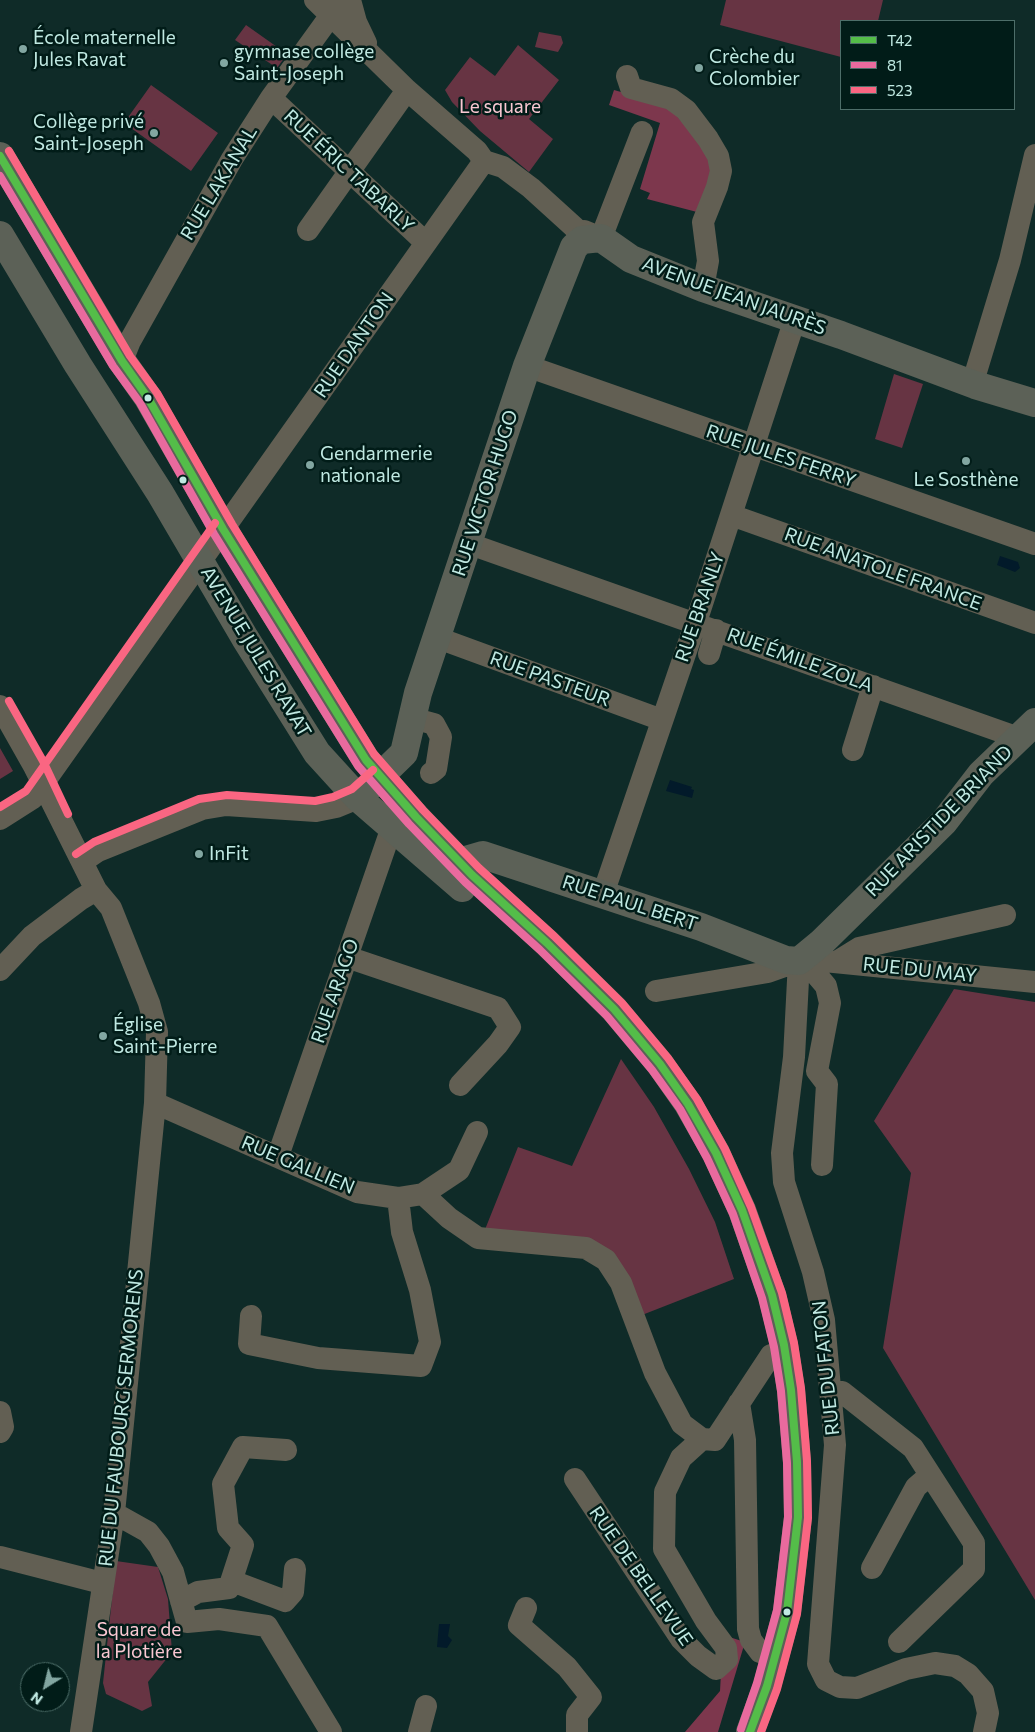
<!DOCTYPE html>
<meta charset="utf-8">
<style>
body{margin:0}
#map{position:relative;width:1035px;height:1732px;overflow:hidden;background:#0f2b28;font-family:Commissioner,sans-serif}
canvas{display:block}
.legend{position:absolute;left:840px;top:20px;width:175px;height:90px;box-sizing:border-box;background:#011c18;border:1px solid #4d6e69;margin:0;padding:6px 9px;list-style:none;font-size:15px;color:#c0e9e2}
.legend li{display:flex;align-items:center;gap:10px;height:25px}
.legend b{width:25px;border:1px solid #4d6e69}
.north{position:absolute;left:20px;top:1662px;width:50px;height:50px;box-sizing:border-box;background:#011c18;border:1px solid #4d6e69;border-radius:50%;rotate:216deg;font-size:14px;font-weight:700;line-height:20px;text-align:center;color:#c0e9e2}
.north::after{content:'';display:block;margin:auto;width:18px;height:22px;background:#82a6a1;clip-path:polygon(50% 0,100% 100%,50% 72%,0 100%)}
</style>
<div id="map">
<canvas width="1035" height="1732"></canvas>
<ul class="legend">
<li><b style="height:6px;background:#54bd49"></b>T42</li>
<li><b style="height:6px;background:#e96a9e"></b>81</li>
<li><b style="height:6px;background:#fa6682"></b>523</li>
</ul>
<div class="north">N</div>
</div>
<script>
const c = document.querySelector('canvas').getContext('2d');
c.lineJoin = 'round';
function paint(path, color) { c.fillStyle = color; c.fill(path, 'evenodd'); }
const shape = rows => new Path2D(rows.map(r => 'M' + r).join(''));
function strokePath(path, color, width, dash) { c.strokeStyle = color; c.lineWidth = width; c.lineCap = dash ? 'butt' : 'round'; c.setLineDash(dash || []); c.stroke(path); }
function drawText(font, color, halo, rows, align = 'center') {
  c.font = font + ' Commissioner,sans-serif'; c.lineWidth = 5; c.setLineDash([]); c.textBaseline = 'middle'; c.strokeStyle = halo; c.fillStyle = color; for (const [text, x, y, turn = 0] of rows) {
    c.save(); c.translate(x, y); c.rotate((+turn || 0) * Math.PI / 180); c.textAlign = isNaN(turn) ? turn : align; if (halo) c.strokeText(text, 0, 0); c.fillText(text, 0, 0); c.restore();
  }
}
const green = shape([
 [726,0,883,0,878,21,841,21,841,57,720,25],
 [246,25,287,54,277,68,235,40],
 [539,32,561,36,563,43,558,52,535,47],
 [518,45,559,80,529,119,553,139,529,172,480,131,452,102,445,90,470,57,495,76],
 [151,85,218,133,191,171,124,123],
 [894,374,923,384,902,448,875,439],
 [0,748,13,771,0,779],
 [954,989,1035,1002,1035,1600,883,1348,911,1173,874,1121],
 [621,1059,654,1107,689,1169,715,1222,734,1279,642,1315,620,1268,484,1232,518,1147,572,1166],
 [116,1561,158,1567,168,1599,172,1652,148,1682,152,1706,142,1711,106,1694,103,1683]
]);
const forest = shape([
 [614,90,667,105,693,134,716,171,697,212,647,199,650,193,640,189,660,123,609,105],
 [723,1635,745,1642,718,1732,685,1732,720,1691]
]);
const water = shape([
 [1000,556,1018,562,1020,568,1015,572,997,565],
 [670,780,692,787,691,789,694,790,692,798,666,791],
 [439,1624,450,1624,448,1636,452,1640,447,1648,437,1647]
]);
const minor = shape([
 [315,0,407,90,477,151,484,161,503,167,531,188,574,227,582,240],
 [350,0,356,22,366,43],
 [627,76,631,88,671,99,686,110,708,139,718,156,721,171,717,187,703,222,708,261,703,288],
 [271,98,426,243],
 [308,230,407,90],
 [584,231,601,238,642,132],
 [122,361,130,341,232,159,271,98,331,15,338,0],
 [527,366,1035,544],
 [975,385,975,375,1010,260,1035,155],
 [731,515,1035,623],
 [467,543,1019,738],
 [438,638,662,720],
 [709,654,716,630],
 [0,706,34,766,96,890,111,908,149,1003,157,1032,155,1103,114,1513,81,1732],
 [412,718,434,724,441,737,436,769,431,773],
 [853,750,873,686],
 [0,819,33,798,484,161],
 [82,862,98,851,202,809,226,805,316,811,336,807,358,798],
 [603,894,699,613,795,319],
 [347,957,498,1008,510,1027,498,1044,460,1085],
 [803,959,826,986,830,1003,817,1071,827,1084,822,1165],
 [804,959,1035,982],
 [838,961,859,948,1005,915],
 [0,970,32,936,81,899,96,890],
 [656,991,768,972,799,961,794,1057,782,1153,784,1182,813,1272,824,1320,835,1445,818,1664,826,1680,840,1687,857,1688,906,1669,935,1663,955,1666,968,1674,983,1691,988,1713,984,1732],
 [155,1103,357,1192,398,1198,423,1194,459,1170,477,1132],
 [278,1156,392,827],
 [423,1194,449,1218,478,1238,586,1248,606,1260,621,1283,655,1373,682,1424,702,1439,715,1440,771,1355],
 [251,1316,249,1344,318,1358,421,1366,430,1342,420,1290,402,1232,398,1198],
 [830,1391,842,1392,913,1448,974,1543,974,1569,899,1642],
 [739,1403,745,1440,748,1629,751,1640,760,1652],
 [0,1412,3,1427,0,1432],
 [575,1479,681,1639,698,1656,716,1669,727,1659,726,1648,706,1621,664,1549,665,1492,681,1458,702,1439],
 [114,1513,148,1532,159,1546,173,1572,187,1622,219,1619,267,1626,331,1732],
 [0,1557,102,1583],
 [872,1568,916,1487,930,1475],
 [232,1581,285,1601,293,1592,295,1569],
 [181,1601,198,1592,229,1588,243,1545,228,1528,223,1484,243,1447,286,1450],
 [526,1608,519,1625,567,1667,591,1697,577,1715,577,1732],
 [419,1732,426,1706]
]);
const major = shape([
 [0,156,122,361,148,398,223,529,366,760,416,817,472,875,547,943,614,1009,660,1064,688,1104,716,1153,742,1210,772,1295,784,1345,791,1390,797,1462,798,1517,787,1612,767,1686,750,1732],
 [0,235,78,365,160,493,245,638,317,753,358,798,462,888],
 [366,790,404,753,418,693,527,366,574,247,582,240,601,238,631,259,703,288,841,335,975,385,1035,403],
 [459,862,483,855,701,927,786,960,799,961,822,942,944,822,981,774,1035,722]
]);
const bus1 = shape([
 [0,156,122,361,148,398,223,529,366,760,416,817,472,875,547,943,614,1009,660,1064,688,1104,716,1153,742,1210,772,1295,784,1345,791,1390,797,1462,798,1517,787,1612,767,1686,750,1732]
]);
const bus2 = shape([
 [0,176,113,366,140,403,214,534,358,766,409,824,465,882,540,950,607,1016,652,1070,680,1109,707,1158,733,1214,762,1298,774,1347,781,1391,787,1463,788,1517,777,1610,757,1683,741,1729]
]);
const bus3 = shape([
 [9,151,130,356,157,393,232,524,374,754,423,810,479,868,554,936,622,1003,668,1058,697,1099,725,1149,751,1207,782,1293,794,1343,801,1388,807,1461,808,1518,797,1614,777,1689,761,1732],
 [9,701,43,761,68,814],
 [0,807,26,791,215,523],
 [76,854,94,842,199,799,227,795,315,801,333,797,352,789,373,770]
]);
const markers = [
 [23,49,5,"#82a6a1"],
 [224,63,5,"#82a6a1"],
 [699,68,5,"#82a6a1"],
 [154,133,5,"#82a6a1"],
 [148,398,4.5,"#c0e9e2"],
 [966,461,5,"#82a6a1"],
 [310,465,5,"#82a6a1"],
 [183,480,4.5,"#c0e9e2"],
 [199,854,5,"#82a6a1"],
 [103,1036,5,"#82a6a1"],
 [787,1612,4.5,"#c0e9e2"]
];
const poiNames = [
 ["École maternelle",33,38],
 ["Jules Ravat",33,60],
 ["gymnase collège",234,52],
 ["Saint-Joseph",234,74],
 ["Crèche du",709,57],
 ["Colombier",709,79],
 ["Collège privé",144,122,"right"],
 ["Saint-Joseph",144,144,"right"],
 ["Gendarmerie",320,454],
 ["nationale",320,476],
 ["Le Sosthène",966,480,"center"],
 ["InFit",209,854],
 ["Église",113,1025],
 ["Saint-Pierre",113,1047]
];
const parkNames = [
 ["Le square",500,107],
 ["Square de",139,1630],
 ["la Plotière",139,1652]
];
const streetNames = [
 ["RUE ÉRIC TABARLY",349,171,43],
 ["RUE LAKANAL",219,183,-59],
 ["AVENUE JEAN JAURÈS",734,296,20],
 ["RUE DANTON",354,345,-55],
 ["RUE JULES FERRY",781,456,19],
 ["RUE VICTOR HUGO",485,493,-72],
 ["RUE ANATOLE FRANCE",883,569,20],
 ["RUE BRANLY",700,607,-71],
 ["AVENUE JULES RAVAT",256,652,59],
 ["RUE ÉMILE ZOLA",800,660,20],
 ["RUE PASTEUR",550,679,20],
 ["RUE ARISTIDE BRIAND",939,821,-46],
 ["RUE PAUL BERT",630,903,18],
 ["RUE DU MAY",920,970,6],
 ["RUE ARAGO",335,991,-71],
 ["RUE GALLIEN",298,1165,23],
 ["RUE DU FATON",826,1368,-96],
 ["RUE DU FAUBOURG SERMORENS",121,1418,-84],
 ["RUE DE BELLEVUE",641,1576,55]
];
paint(green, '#673443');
paint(forest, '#7d374d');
paint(water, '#021a2a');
strokePath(minor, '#625f53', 22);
strokePath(major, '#5c6157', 28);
strokePath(bus1, '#54bd49', 8);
strokePath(bus2, '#e96a9e', 8);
strokePath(bus3, '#fa6682', 8);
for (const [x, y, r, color] of markers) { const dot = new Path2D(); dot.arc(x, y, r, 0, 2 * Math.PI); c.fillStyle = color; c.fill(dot); strokePath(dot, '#011c18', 2); }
drawText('19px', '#c0e9e2', '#011c18', poiNames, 'left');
drawText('19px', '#fac7d2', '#011c18', parkNames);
drawText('19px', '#c0e9e2', '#011c18', streetNames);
</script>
